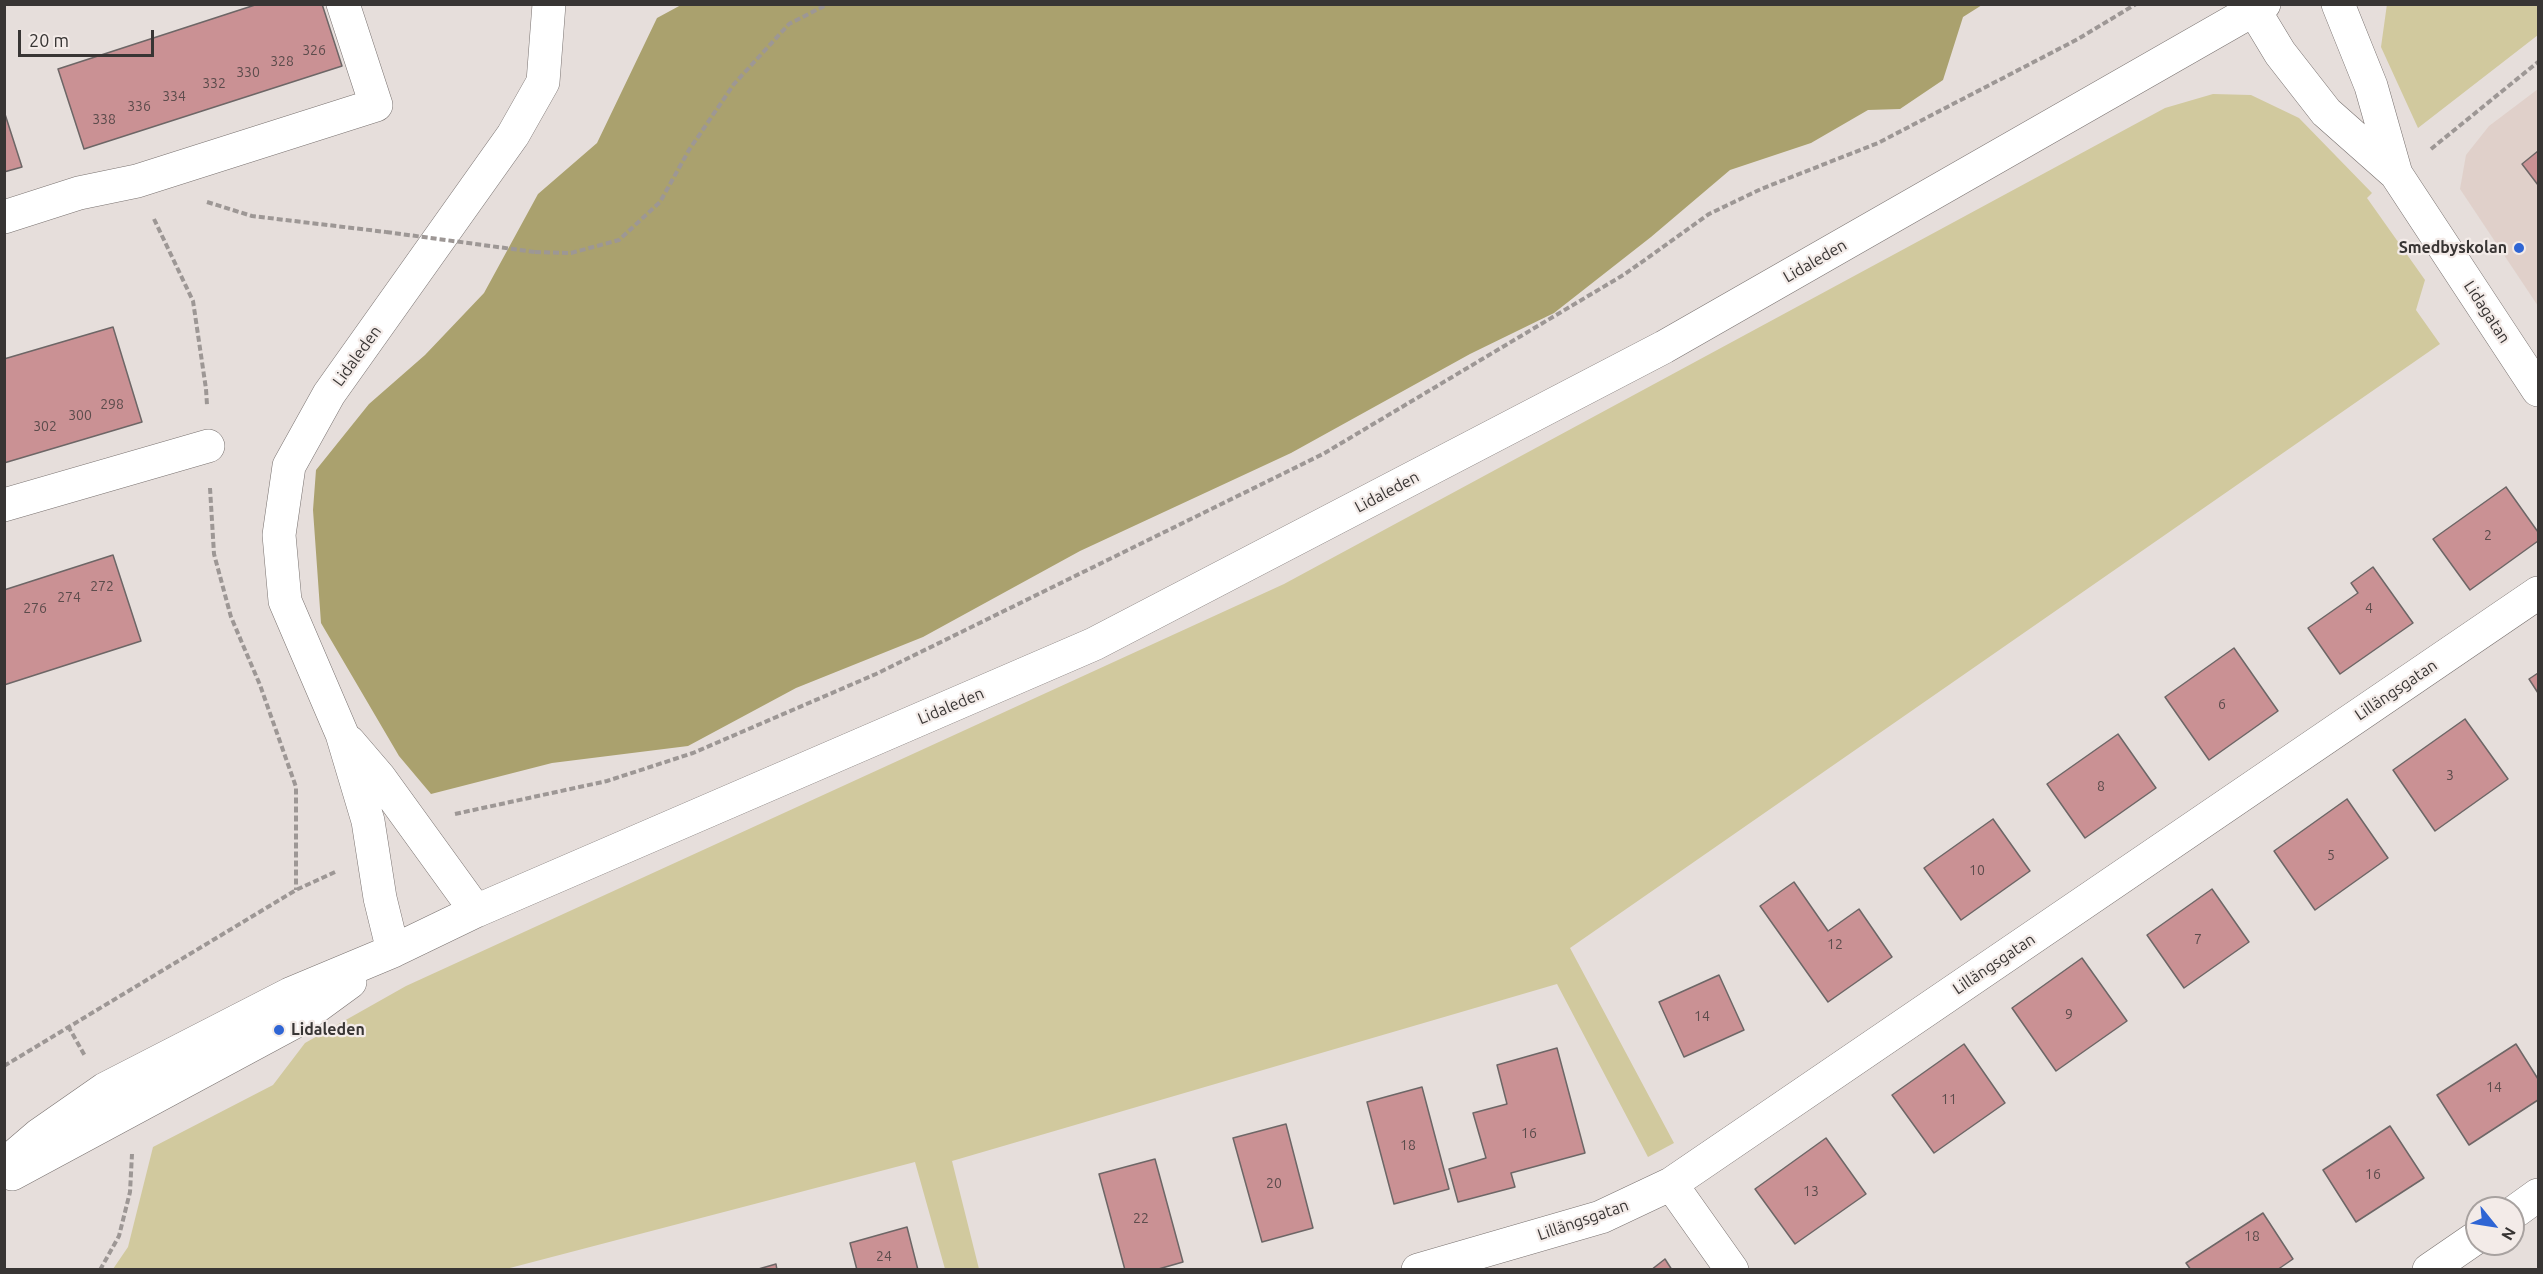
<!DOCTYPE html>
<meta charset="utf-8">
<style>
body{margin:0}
#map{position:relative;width:2543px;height:1274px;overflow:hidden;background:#e6dedb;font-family:Ubuntu,sans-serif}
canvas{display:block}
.frame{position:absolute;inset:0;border:6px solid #383534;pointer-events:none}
.north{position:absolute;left:2465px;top:1196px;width:60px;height:60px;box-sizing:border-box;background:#f3ebe8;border:2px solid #a8a2a0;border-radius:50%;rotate:120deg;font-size:16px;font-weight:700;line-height:24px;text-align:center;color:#383534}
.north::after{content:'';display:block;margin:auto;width:21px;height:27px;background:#2f65d4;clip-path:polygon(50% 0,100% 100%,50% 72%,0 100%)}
.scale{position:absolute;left:18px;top:30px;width:136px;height:27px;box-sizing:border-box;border:3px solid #383534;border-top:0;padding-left:8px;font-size:18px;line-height:21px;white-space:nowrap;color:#383534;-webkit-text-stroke:4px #f3ebe8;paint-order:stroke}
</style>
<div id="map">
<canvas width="2543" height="1274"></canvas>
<div class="frame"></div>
<div class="north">N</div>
<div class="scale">20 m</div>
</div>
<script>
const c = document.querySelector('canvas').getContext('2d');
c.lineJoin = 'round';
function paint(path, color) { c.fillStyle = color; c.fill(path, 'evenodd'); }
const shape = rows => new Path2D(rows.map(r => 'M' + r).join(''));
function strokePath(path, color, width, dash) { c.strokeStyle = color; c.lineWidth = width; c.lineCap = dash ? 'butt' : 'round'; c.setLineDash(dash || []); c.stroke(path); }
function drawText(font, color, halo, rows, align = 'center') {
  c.font = font + ' Ubuntu,sans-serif'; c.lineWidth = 4.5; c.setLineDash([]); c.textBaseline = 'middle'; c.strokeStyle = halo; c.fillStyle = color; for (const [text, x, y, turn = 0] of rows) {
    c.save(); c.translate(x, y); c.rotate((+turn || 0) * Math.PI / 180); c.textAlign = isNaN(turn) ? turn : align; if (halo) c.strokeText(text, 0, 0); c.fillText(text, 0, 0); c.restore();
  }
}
const built = shape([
 [2538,89,2538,306,2460,189,2466,155,2489,126]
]);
const green = shape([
 [2387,4,2538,5,2538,35,2418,128,2381,47],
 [2213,94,2251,95,2299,118,2372,193,2367,198,2425,280,2416,310,2440,344,1570,948,1674,1143,1648,1157,1557,984,952,1161,979,1269,945,1269,915,1162,506,1269,113,1269,128,1247,153,1147,273,1085,305,1043,406,986,1284,584,2165,108]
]);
const forest = shape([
 [681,5,681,4,1982,5,1963,17,1943,80,1900,109,1868,110,1811,143,1730,170,1651,237,1554,313,1470,354,1291,453,1080,551,923,637,796,688,688,746,552,763,431,794,399,756,321,623,313,510,316,470,369,404,425,355,484,293,538,194,597,143,657,18]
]);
const building = shape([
 [258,4,322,4,342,66,84,149,58,69,258,4],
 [4,111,22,167,4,172,4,111],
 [2538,151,2538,185,2522,164,2538,151],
 [113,327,142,422,4,463,4,359,113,327],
 [2506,487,2538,532,2538,541,2470,590,2433,539,2506,487],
 [113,555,141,641,4,685,4,590,113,555],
 [2373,567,2413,623,2340,674,2308,628,2358,593,2351,583,2373,567],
 [2234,648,2278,711,2209,760,2165,697,2234,648],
 [2538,673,2538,693,2529,679,2538,673],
 [2465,719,2508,779,2435,831,2393,770,2465,719],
 [2118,734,2156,788,2085,838,2047,784,2118,734],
 [2347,799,2388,858,2315,910,2274,851,2347,799],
 [1993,819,2030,871,1961,920,1924,868,1993,819],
 [1794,882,1828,931,1859,909,1892,957,1828,1002,1760,906,1794,882],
 [2212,889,2249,942,2184,988,2147,935,2212,889],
 [2082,958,2127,1021,2056,1071,2012,1008,2082,958],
 [1719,975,1744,1030,1684,1057,1659,1002,1719,975],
 [1964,1044,2005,1103,1934,1153,1892,1095,1964,1044],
 [2516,1044,2538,1079,2538,1100,2469,1145,2437,1095,2516,1044],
 [1557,1048,1585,1153,1511,1173,1515,1187,1458,1202,1449,1169,1486,1158,1473,1113,1507,1104,1497,1065,1557,1048],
 [1422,1087,1449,1189,1394,1204,1367,1102,1422,1087],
 [1286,1124,1313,1228,1262,1242,1233,1138,1286,1124],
 [2390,1126,2424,1178,2356,1222,2323,1170,2390,1126],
 [1826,1138,1866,1194,1795,1244,1755,1189,1826,1138],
 [1155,1159,1183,1262,1155,1270,1125,1270,1099,1174,1155,1159],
 [2263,1213,2293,1259,2277,1270,2191,1270,2186,1263,2263,1213],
 [907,1227,918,1270,857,1270,850,1243,907,1227],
 [1665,1259,1672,1270,1651,1270,1665,1259],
 [776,1264,777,1270,755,1270,776,1264]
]);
const path = shape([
 [2431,149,2538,62],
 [207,202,252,216,386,232],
 [154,219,193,301,206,389,207,405],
 [535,252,571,253,619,240,660,202,689,150,734,84,789,24,828,4],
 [210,488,214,554,231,617,260,685,296,787,296,890],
 [455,814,607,781,693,753,876,674,1323,454,1625,274,1709,214,1761,189,1878,143,2078,39,2136,4],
 [68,1026,85,1056],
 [4,1066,296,890,335,872],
 [100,1270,119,1236,130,1192,132,1154]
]);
const minor = shape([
 [2338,4,2371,86,2396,174],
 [2254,10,2280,53,2326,112,2396,174,2538,390],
 [4,217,79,193,137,181,376,105,343,4],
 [4,505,208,446],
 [349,742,379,777,476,911],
 [393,951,380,898,368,821,342,734,285,601,279,535,289,466,329,394,513,135,543,82,549,4],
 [4,1165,39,1135,105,1089,290,994,393,951,476,911,1094,644,1664,347,2264,4],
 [12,1174,298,1020,350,982],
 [1671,1184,1732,1270],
 [2513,1213,2538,1195],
 [1418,1270,1601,1217,1671,1184,2538,593],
 [2429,1270,2477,1237]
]);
const pathBridge = shape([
 [386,232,535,252]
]);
const markers = [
 [2519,248,6,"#2f65d4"],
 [279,1030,6,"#2f65d4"]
];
const numberNames = [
 ["326",314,50],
 ["328",282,61],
 ["330",248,72],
 ["332",214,83],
 ["334",174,96],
 ["336",139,106],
 ["338",104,119],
 ["298",112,404],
 ["300",80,415],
 ["302",45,426],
 ["2",2488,535],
 ["272",102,586],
 ["274",69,597],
 ["276",35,608],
 ["4",2369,608],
 ["6",2222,704],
 ["3",2450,775],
 ["8",2101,786],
 ["5",2331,855],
 ["10",1977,870],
 ["7",2198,939],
 ["12",1835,944],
 ["9",2069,1014],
 ["14",1702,1016],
 ["14",2494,1087],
 ["11",1949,1099],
 ["16",1529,1133],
 ["18",1408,1145],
 ["16",2373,1174],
 ["20",1274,1183],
 ["13",1811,1191],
 ["22",1141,1218],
 ["18",2252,1236],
 ["24",884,1256]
];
const poiNames = [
 ["Smedbyskolan",2507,248],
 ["Lidaleden",291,1030,"left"]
];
const streetNames = [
 ["Lidaleden",1815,261,-30],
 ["Lidagatan",2487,312,57],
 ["Lidaleden",357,356,-54],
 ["Lidaleden",1387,492,-28],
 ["Lillängsgatan",2396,690,-34],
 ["Lidaleden",951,706,-23],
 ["Lillängsgatan",1994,964,-34],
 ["Lillängsgatan",1583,1220,-19]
];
paint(built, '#e0d0ca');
paint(green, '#d1c99e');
paint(forest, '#aaa16e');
paint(building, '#ca9194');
strokePath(building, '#6d6666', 1.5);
strokePath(minor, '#78716f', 34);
strokePath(path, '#9d9795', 4, [6, 3]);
strokePath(minor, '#fff', 33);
strokePath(pathBridge, '#9d9795', 4, [6, 3]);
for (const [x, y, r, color] of markers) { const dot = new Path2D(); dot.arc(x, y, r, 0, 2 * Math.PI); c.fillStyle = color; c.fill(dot); strokePath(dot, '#f3ebe8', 2); }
drawText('14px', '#5c4c4c', null, numberNames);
drawText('bold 16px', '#383534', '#f3ebe8', poiNames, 'right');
drawText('16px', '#383534', '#f3ebe8', streetNames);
</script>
